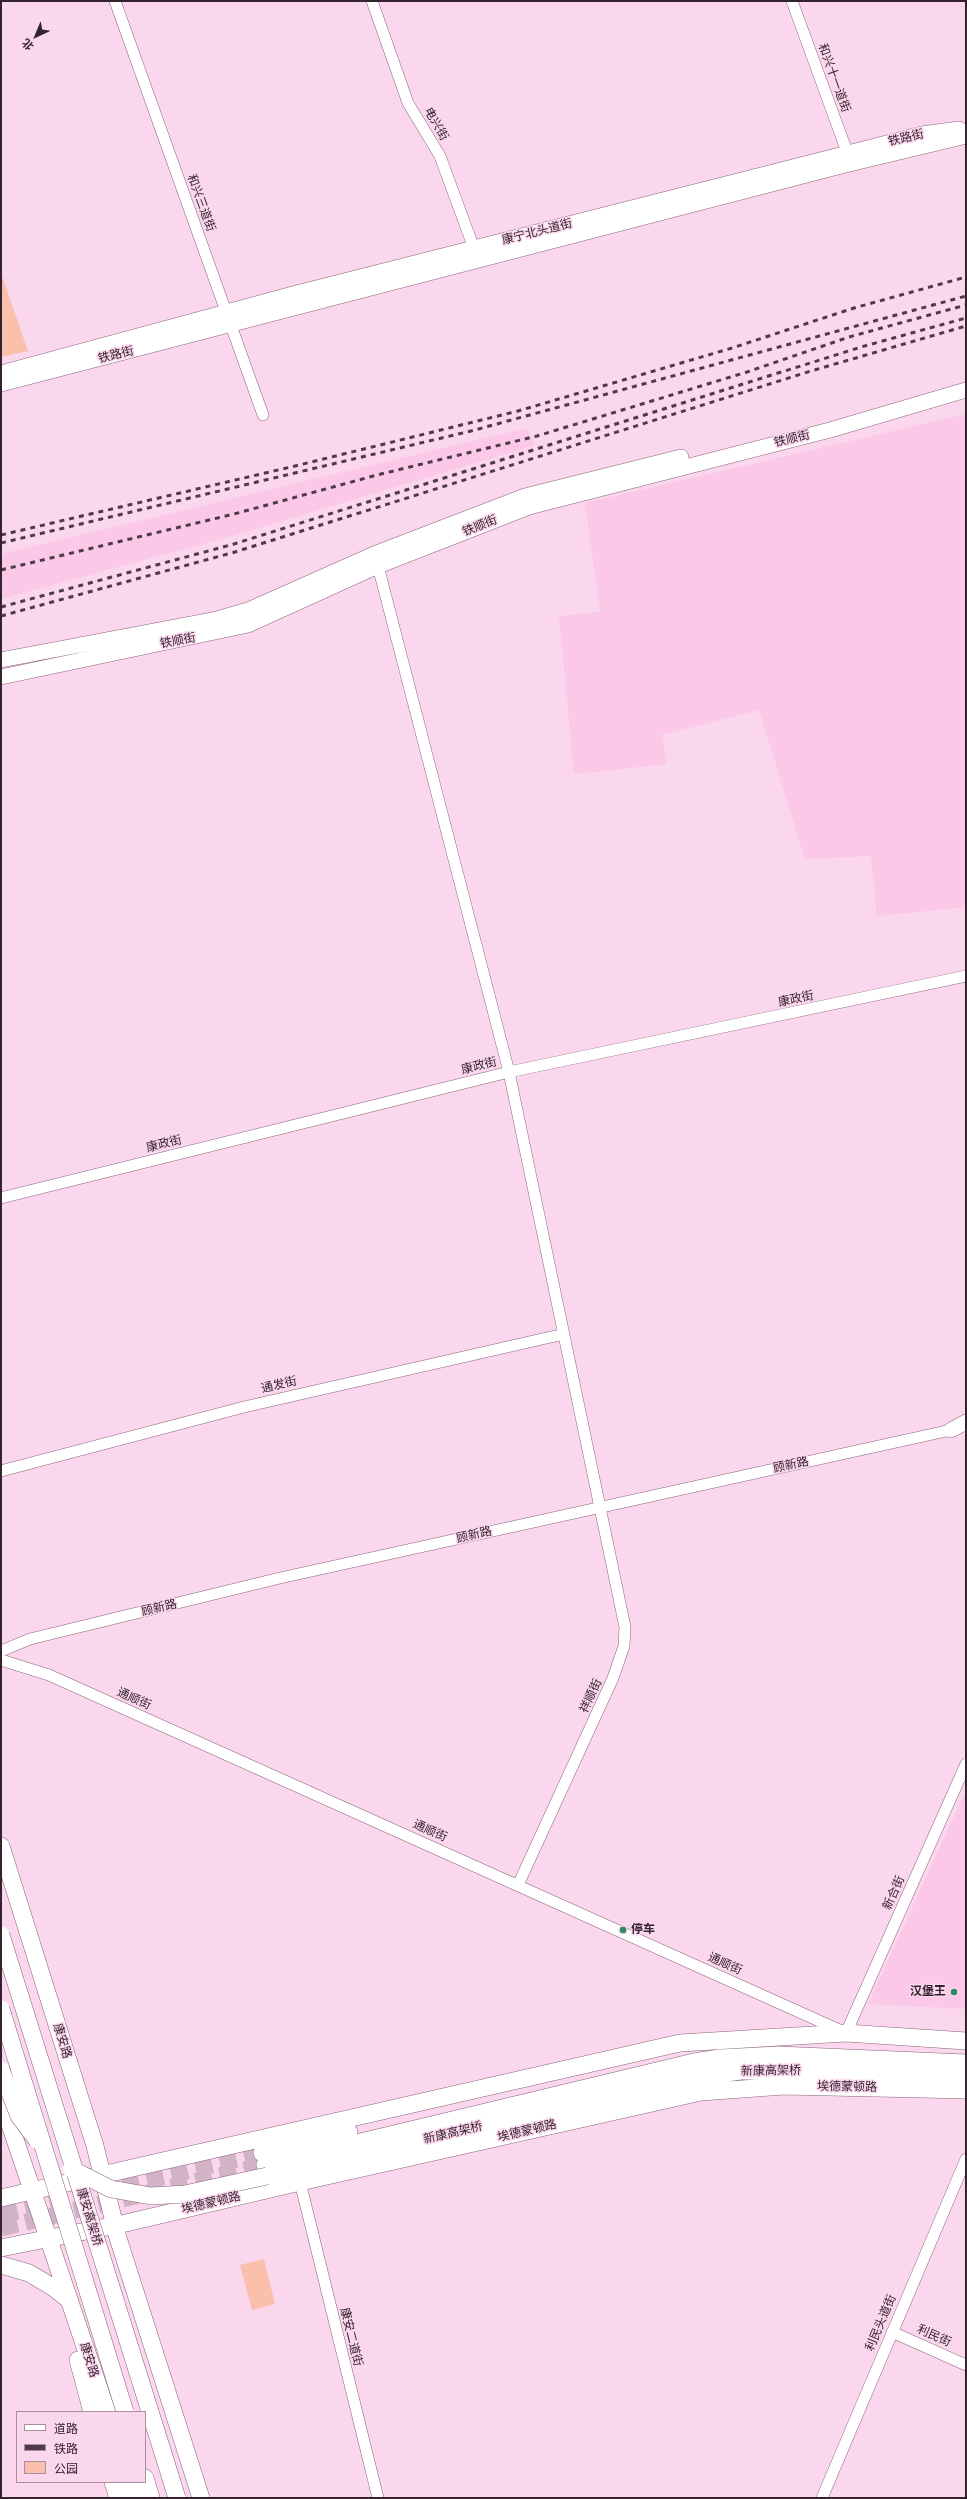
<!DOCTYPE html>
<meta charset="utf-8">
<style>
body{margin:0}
#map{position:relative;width:967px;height:2499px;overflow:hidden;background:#fad7ec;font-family:"IBM Plex Serif","Noto Sans SC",serif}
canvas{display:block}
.frame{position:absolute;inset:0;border:2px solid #34232e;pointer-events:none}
.legend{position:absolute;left:16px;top:2411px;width:130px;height:72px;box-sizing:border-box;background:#fad7ec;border:1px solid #ab8fa0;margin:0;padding:5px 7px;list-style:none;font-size:12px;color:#34232e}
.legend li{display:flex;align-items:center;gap:8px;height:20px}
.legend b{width:20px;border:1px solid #ab8fa0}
.north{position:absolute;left:16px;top:16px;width:40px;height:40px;-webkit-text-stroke:3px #fad7ec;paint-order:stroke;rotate:224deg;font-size:11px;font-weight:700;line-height:16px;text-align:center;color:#34232e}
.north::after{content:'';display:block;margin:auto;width:14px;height:18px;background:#34232e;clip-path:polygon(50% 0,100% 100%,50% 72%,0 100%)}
</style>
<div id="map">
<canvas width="967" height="2499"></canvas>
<div class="frame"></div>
<ul class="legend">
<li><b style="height:5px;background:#fff"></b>道路</li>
<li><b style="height:5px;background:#4e3b47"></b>铁路</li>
<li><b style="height:11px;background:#fac0ab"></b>公园</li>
</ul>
<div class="north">北</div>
</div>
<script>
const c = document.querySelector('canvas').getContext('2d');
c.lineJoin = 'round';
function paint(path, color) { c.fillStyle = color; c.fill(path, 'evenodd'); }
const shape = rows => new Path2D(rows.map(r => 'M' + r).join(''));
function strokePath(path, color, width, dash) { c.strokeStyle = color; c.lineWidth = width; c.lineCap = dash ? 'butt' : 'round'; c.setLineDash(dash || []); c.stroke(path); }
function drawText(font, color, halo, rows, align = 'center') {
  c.font = font + ' "IBM Plex Serif","Noto Sans SC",serif'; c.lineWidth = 3; c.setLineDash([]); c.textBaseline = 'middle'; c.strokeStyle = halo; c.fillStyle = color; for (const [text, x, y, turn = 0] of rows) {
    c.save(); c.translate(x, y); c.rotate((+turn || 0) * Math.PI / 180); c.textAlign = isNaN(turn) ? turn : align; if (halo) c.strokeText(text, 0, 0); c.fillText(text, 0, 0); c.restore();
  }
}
const built = shape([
 [966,414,966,907,877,916,871,856,805,859,759,710,662,735,667,764,574,774,559,616,600,612,585,503],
 [527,428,535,445,239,534,1,599,1,554],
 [966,1790,966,2009,868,2004]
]);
const green = shape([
 [1,273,28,351,1,357],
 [264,2259,275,2304,252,2310,240,2265]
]);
const highwayTunnel = shape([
 [1,2215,262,2153],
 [1,2228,265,2165]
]);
const minor = shape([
 [115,1,263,415],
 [372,1,408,103,440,156,476,254],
 [792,1,850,160],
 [378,566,509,1072,625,1627,624,1646,613,1678,518,1885],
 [1,1198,509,1072,966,976],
 [1,1471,244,1407,564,1334],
 [1,1651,30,1639,280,1578,951,1430],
 [1,1660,49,1675,846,2033,966,1764],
 [300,2182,378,2498],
 [892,2332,966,2365],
 [822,2498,966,2159]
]);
const major = shape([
 [1,373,293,294,848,153,922,134,959,129],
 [1,384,845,165,966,136],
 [1,660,217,619,248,610,374,554,525,496,681,457],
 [1,677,248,625,378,566,529,507,830,430,966,390],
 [951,1430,966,1422]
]);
const highway = shape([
 [1,1846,95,2146,118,2238,201,2498],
 [1,2098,107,2412],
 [262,2153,349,2132],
 [265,2165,694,2062,720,2058,778,2055,966,2063],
 [275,2174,693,2078,740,2071,841,2071,966,2077],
 [1,2198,680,2043,846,2033,966,2041],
 [1,2248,126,2223,300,2182,701,2092,784,2086,966,2090],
 [1,2265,29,2273,54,2288,70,2301],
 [78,2360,92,2412],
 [145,2478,151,2498],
 [113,2482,118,2498],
 [129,2482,134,2498]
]);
const rail = shape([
 [1,535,295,466,518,411,732,348,854,308,966,277],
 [1,543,471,431,966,296],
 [1,570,234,514,377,475,537,436,747,372,849,337,966,305],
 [1,607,234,544,861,347,966,318],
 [1,616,235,552,811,371,966,326]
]);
const highwayBridge = shape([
 [1,1935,177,2498],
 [1,2009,125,2412],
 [1,2070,19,2116,37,2140],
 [71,2169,111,2189,151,2196,185,2194,267,2176]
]);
const markers = [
 [623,1930,4,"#2d8a61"],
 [954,1992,4,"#2d8a61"]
];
const streetNames = [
 ["和兴十一道街",834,78,70],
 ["电兴街",436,124,60],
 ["铁路街",906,138,-13],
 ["和兴三道街",201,203,70],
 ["康宁北头道街",537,232,-14],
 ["铁路街",116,355,-14],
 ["铁顺街",792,439,-14],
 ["铁顺街",480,526,-22],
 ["铁顺街",178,641,-11],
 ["康政街",796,999,-12],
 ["康政街",479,1066,-14],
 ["康政街",164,1144,-14],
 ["通发街",279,1385,-13],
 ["顾新路",791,1465,-12],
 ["顾新路",474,1535,-13],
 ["顾新路",159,1608,-13],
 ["祥顺街",591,1696,-65],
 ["通顺街",134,1699,24],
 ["通顺街",430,1831,24],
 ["新合街",894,1893,-66],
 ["通顺街",725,1964,24],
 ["康安路",62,2041,73],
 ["新康高架桥",771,2071,-1],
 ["埃德蒙顿路",847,2087,1],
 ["埃德蒙顿路",527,2131,-13],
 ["新康高架桥",453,2133,-13],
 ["埃德蒙顿路",211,2203,-13],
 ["康安高架桥",89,2217,73],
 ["利民头道街",881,2323,-67],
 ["利民街",934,2336,24],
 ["康安二道街",351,2337,76],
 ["康安路",89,2360,72]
];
const poiNames = [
 ["停车",631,1930],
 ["汉堡王",946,1992,"right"]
];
paint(built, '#fbc8e8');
paint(green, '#fac0ab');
strokePath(highwayTunnel, '#d2b3c6', 17, [17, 8]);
strokePath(minor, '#8a647c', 12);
strokePath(major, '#8a647c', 16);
strokePath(highway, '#8a647c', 18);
strokePath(minor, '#fff', 11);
strokePath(major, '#fff', 15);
strokePath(highway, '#fff', 17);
strokePath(rail, '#4e3b47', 3, [5, 5]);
strokePath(highwayBridge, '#8a647c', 18, []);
strokePath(highwayBridge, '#fff', 17);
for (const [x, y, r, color] of markers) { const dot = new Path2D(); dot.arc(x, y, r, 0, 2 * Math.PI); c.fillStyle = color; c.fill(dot); strokePath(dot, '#fad7ec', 1.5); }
drawText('12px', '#34232e', '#fad7ec', streetNames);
drawText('bold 12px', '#34232e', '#fad7ec', poiNames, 'left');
</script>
